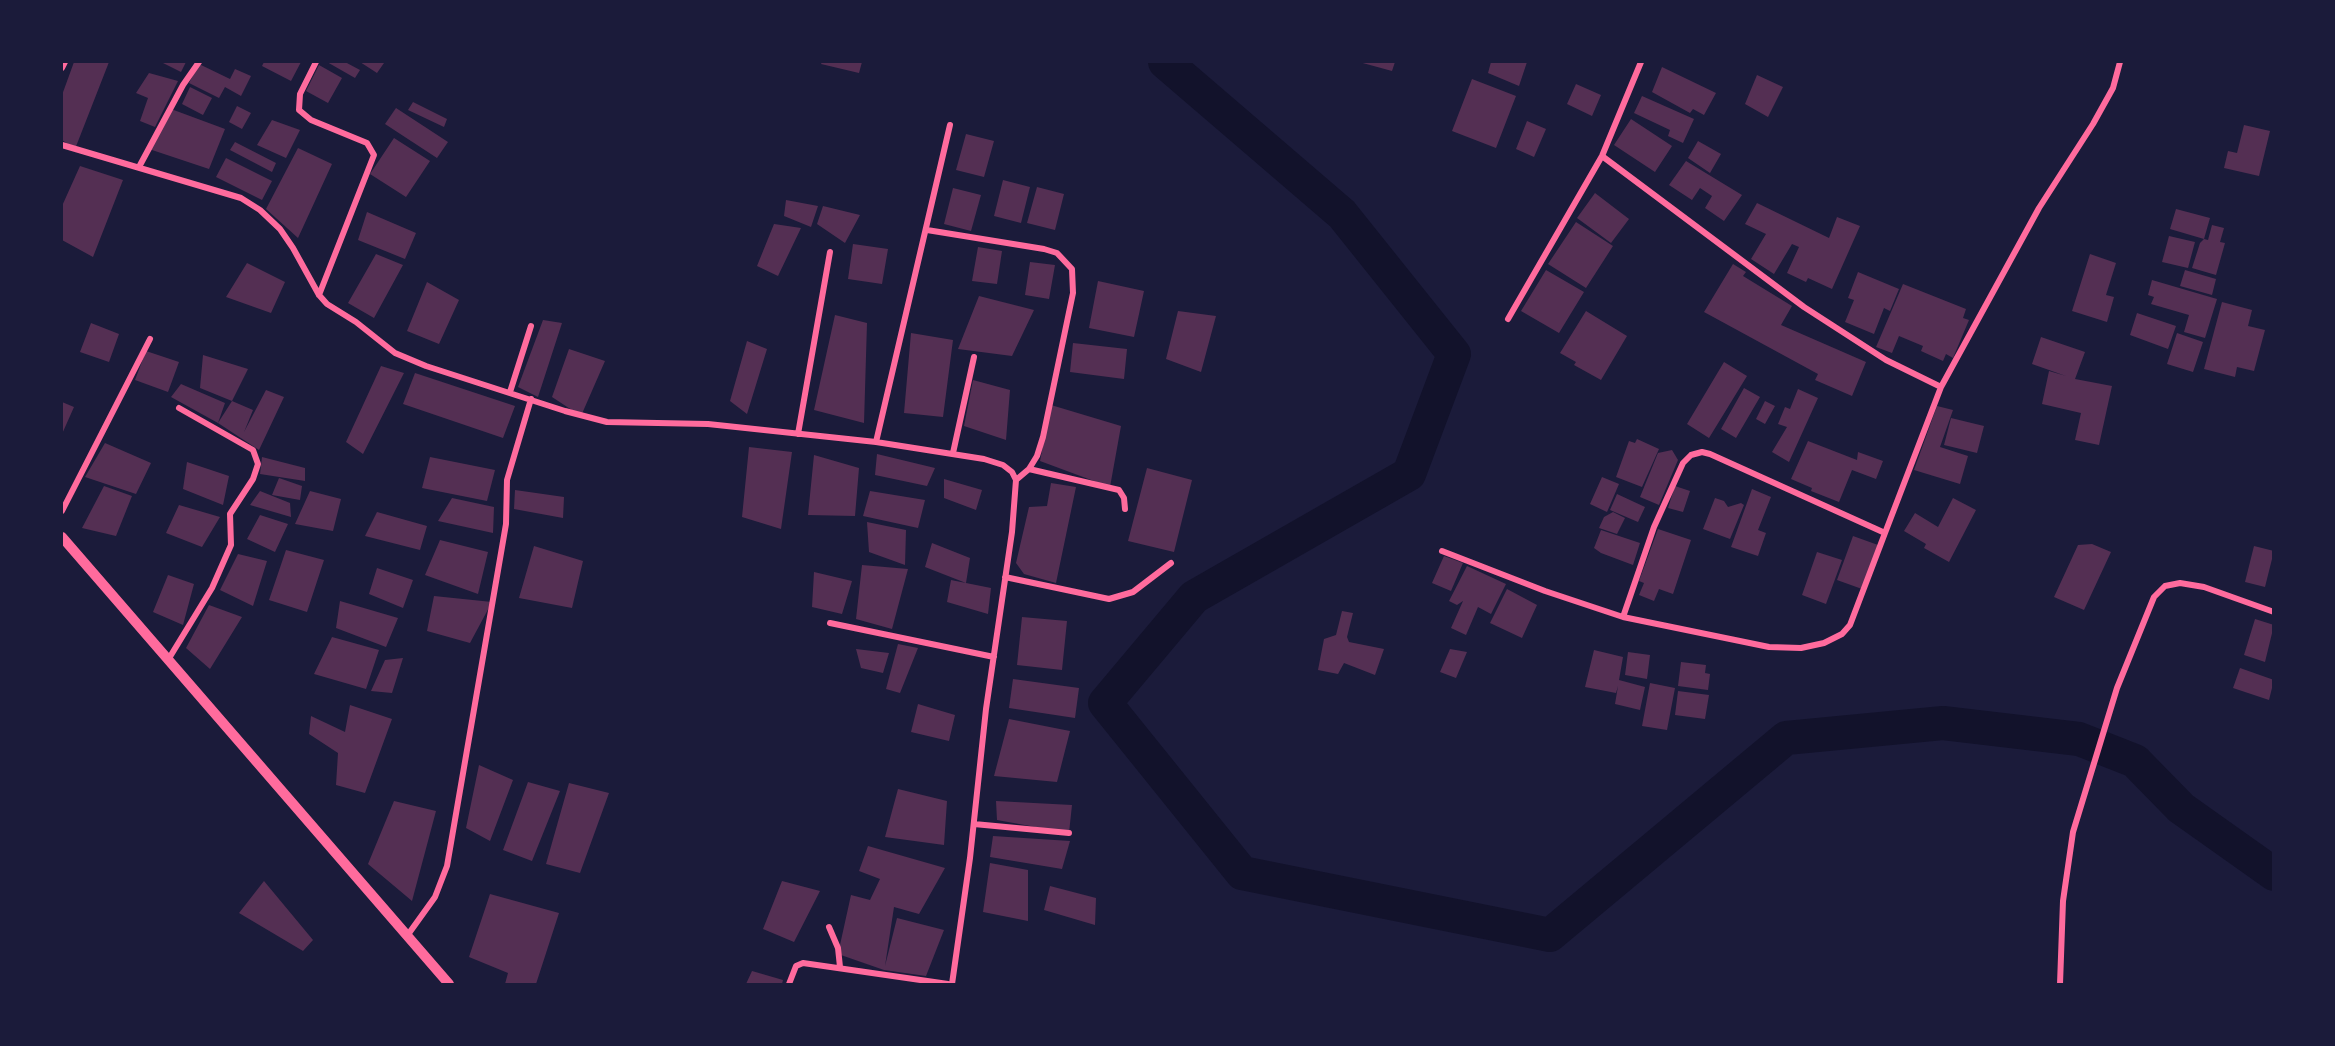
<!DOCTYPE html>
<style>
body{margin:0}
#map{position:relative;width:2335px;height:1046px;overflow:hidden;background:#1b1b3a;font-family:"Source Sans 3",sans-serif}
canvas{display:block}
.frame{position:absolute;inset:0;border:63px solid #1b1b3a;pointer-events:none}
</style>
<div id="map">
<canvas width="2335" height="1046"></canvas>
<div class="frame"></div>
</div>
<script>
const c = document.querySelector('canvas').getContext('2d');
c.lineJoin = 'round';
const shape = rows => new Path2D(rows.map(r => 'M' + r).join(''));
function strokePath(path, color, width, dash) { c.strokeStyle = color; c.lineWidth = width; c.lineCap = dash ? 'butt' : 'round'; c.setLineDash(dash || []); c.stroke(path); }
function paint(path, color) { c.fillStyle = color; c.fill(path, 'evenodd'); }
const river = shape([
 [1165,62,1342,214,1454,354,1409,474,1194,597,1105,703,1242,873,1550,935,1786,738,1943,723,2079,739,2135,761,2181,808,2274,874]
]);
const building = shape([
 [74,62,109,62,75,149,62,140,62,95],
 [161,62,186,62,181,72],
 [264,62,301,62,291,81,262,66],
 [327,62,345,62,360,70,355,78],
 [360,62,382,62,384,63,377,73],
 [822,62,862,62,859,73,821,64],
 [1359,62,1395,62,1392,71],
 [1491,62,1527,62,1519,86,1488,73],
 [199,64,230,79,235,69,251,76,241,96,225,87,219,98,189,83],
 [319,65,342,78,328,103,306,91],
 [1662,67,1716,93,1704,115,1693,109,1690,113,1652,92],
 [149,73,178,81,155,127,140,121,148,98,136,93],
 [1757,75,1783,87,1768,117,1745,104],
 [1472,79,1516,96,1496,148,1452,131],
 [1576,84,1601,95,1592,116,1567,104],
 [190,87,212,98,203,115,182,104],
 [1642,96,1694,119,1683,143,1668,136,1670,130,1634,113],
 [413,102,447,119,444,127,408,110],
 [237,106,251,113,242,129,229,122],
 [396,108,448,142,437,158,385,124],
 [171,109,225,129,209,169,149,149],
 [1631,119,1672,146,1655,172,1614,145],
 [272,120,300,130,286,158,257,145],
 [1527,121,1546,129,1534,157,1516,149],
 [2244,125,2270,131,2259,176,2224,168,2228,151,2237,153],
 [966,134,994,141,984,177,956,170],
 [394,138,430,161,406,197,370,174],
 [1698,141,1721,154,1710,173,1688,158],
 [235,142,276,163,272,172,230,150],
 [298,148,332,164,298,238,266,209],
 [226,158,272,181,262,200,216,177],
 [1686,161,1742,195,1724,221,1705,208,1712,196,1700,188,1692,200,1669,185],
 [80,166,123,180,93,257,62,240,62,206],
 [1003,180,1030,187,1021,223,994,216],
 [1037,187,1064,194,1055,230,1027,223],
 [953,188,981,195,971,231,944,224],
 [1595,193,1629,219,1611,243,1577,218],
 [786,200,818,206,811,227,784,216],
 [1757,203,1829,238,1837,217,1860,226,1832,289,1808,278,1806,282,1787,273,1799,247,1792,244,1774,274,1751,259,1766,234,1745,224],
 [823,206,860,215,845,243,817,224],
 [2176,209,2210,218,2204,239,2170,229],
 [367,212,416,233,405,259,358,240],
 [1576,222,1613,246,1586,288,1548,264],
 [774,224,801,228,778,276,757,266],
 [2212,225,2224,228,2220,242,2225,243,2216,275,2192,268,2200,243,2204,239,2208,240],
 [2169,236,2195,242,2188,268,2162,262],
 [853,244,888,249,882,284,848,279],
 [978,247,1002,251,997,284,972,281],
 [376,254,403,265,374,318,348,303],
 [2090,254,2116,263,2106,295,2114,297,2107,322,2072,311],
 [1030,262,1055,265,1049,299,1025,295],
 [247,263,285,282,271,313,226,297],
 [1733,264,1746,272,1743,276,1792,306,1781,325,1866,362,1852,396,1815,380,1818,374,1704,312],
 [1546,270,1584,292,1559,333,1521,311],
 [2185,270,2216,279,2212,295,2180,286],
 [1858,272,1899,289,1890,311,1884,308,1874,334,1845,322,1854,300,1848,298],
 [2152,280,2217,299,2205,338,2184,332,2189,315,2151,304,2154,297,2148,295],
 [1098,281,1144,291,1134,337,1089,328],
 [427,282,459,300,439,344,407,331],
 [1903,284,1966,309,1963,318,1969,320,1953,358,1946,354,1943,361,1921,351,1923,346,1899,336,1892,353,1876,347],
 [979,296,1034,310,1012,356,958,349],
 [2222,302,2252,310,2248,326,2265,330,2254,371,2237,367,2235,377,2204,369],
 [1178,311,1216,316,1201,372,1166,359],
 [1586,311,1627,336,1601,380,1574,365,1576,362,1560,353],
 [2137,313,2176,326,2168,349,2130,335],
 [835,315,867,323,864,423,814,410],
 [543,320,562,323,538,397,518,387],
 [91,323,119,334,109,362,80,352],
 [911,333,953,340,943,417,904,413],
 [2177,333,2203,342,2193,372,2167,364],
 [2041,337,2085,352,2075,379,2112,386,2099,445,2075,440,2081,413,2042,404,2049,371,2066,376,2032,364],
 [747,341,767,349,747,414,730,401],
 [1073,343,1127,349,1124,379,1070,372],
 [569,349,605,361,581,416,552,397],
 [146,351,179,362,168,392,135,380],
 [203,355,248,369,232,401,200,388],
 [1724,362,1747,376,1709,438,1687,424],
 [381,366,404,373,363,454,346,442],
 [415,373,515,406,503,438,403,404],
 [973,380,1010,390,1006,440,964,426],
 [181,384,225,403,218,423,171,397],
 [1744,388,1760,397,1736,438,1721,429],
 [1798,389,1818,398,1789,462,1772,452,1787,427,1778,424,1785,407,1790,409],
 [266,390,284,397,259,450,218,423,232,401,253,410,244,432],
 [1765,401,1775,406,1765,424,1756,419],
 [62,402,74,407,62,434],
 [1051,405,1121,426,1110,487,1040,461],
 [1937,406,1953,410,1940,447,1968,456,1960,484,1914,470],
 [1951,418,1984,426,1977,453,1944,445],
 [1637,439,1659,449,1642,487,1616,477,1629,441,1635,443],
 [1808,441,1857,460,1858,452,1883,461,1876,479,1852,470,1839,502,1811,491,1812,488,1791,479],
 [105,443,151,463,136,494,85,477],
 [749,447,792,452,781,529,742,517],
 [1672,450,1678,460,1659,505,1640,497,1658,453],
 [877,454,935,468,927,486,875,475],
 [814,455,859,468,855,516,808,515],
 [262,457,305,468,305,481,260,474],
 [430,457,495,470,487,501,422,488],
 [187,462,229,476,223,505,183,489],
 [1147,468,1192,480,1174,552,1128,541],
 [1602,477,1619,484,1607,512,1590,504],
 [279,478,302,486,300,500,272,495],
 [944,479,982,490,976,510,944,498],
 [1051,483,1076,487,1056,583,1024,574,1016,563,1029,507,1047,506],
 [104,486,132,496,116,536,82,528],
 [1675,486,1690,491,1683,512,1668,508],
 [1752,489,1771,497,1758,530,1766,533,1758,556,1731,547],
 [515,490,564,497,563,518,514,509],
 [260,491,290,503,291,517,250,505],
 [310,491,341,499,333,531,295,524],
 [870,491,925,500,918,528,863,516],
 [1617,494,1645,507,1638,522,1610,510],
 [452,498,494,507,493,533,438,521],
 [1715,498,1724,501,1728,507,1741,503,1744,505,1730,539,1703,529],
 [1953,498,1976,510,1949,562,1924,548,1926,544,1904,531,1915,513,1938,527],
 [179,505,220,517,202,547,166,533],
 [377,512,427,526,420,550,365,536],
 [1613,512,1625,518,1617,534,1599,528,1604,517],
 [260,515,288,524,275,552,247,539],
 [867,522,906,530,905,565,869,552],
 [1658,529,1691,540,1673,594,1659,589,1654,601,1639,595,1644,583,1639,581],
 [1601,530,1640,543,1633,565,1601,553,1594,548],
 [1853,536,1878,545,1862,589,1837,580],
 [440,540,488,552,478,594,425,575],
 [932,543,970,558,966,583,991,588,988,614,947,602,951,580,966,583,925,567],
 [2092,544,2111,552,2084,610,2054,597,2078,545],
 [534,546,583,561,572,608,519,598],
 [2254,546,2274,551,2265,587,2245,582],
 [286,550,324,560,307,612,269,600],
 [1817,552,1842,560,1826,604,1802,595],
 [238,554,267,561,253,606,220,590],
 [1444,556,1463,563,1451,591,1432,583],
 [862,565,908,569,892,629,856,619],
 [1467,566,1506,584,1491,614,1478,607,1466,635,1451,628,1463,601,1457,605,1449,601],
 [377,568,413,580,403,608,369,594],
 [814,572,852,581,842,614,812,607],
 [168,575,194,584,183,625,153,612],
 [1507,589,1537,605,1522,638,1490,623],
 [434,596,492,602,470,643,427,631],
 [340,601,398,618,386,647,336,628],
 [209,605,242,617,210,669,186,648],
 [1342,611,1353,613,1347,637,1349,642,1384,649,1375,675,1344,663,1338,674,1318,670,1324,639,1336,635],
 [1022,617,1067,621,1062,670,1017,665],
 [2255,619,2274,625,2265,662,2244,655],
 [332,637,379,650,366,689,314,674],
 [898,644,918,648,900,693,886,689],
 [856,649,889,653,883,673,861,668],
 [1450,649,1467,652,1456,678,1440,672],
 [1594,650,1623,657,1619,680,1645,687,1640,710,1615,704,1618,686,1616,693,1585,687],
 [1628,652,1650,655,1647,679,1625,675],
 [403,658,392,693,371,691,385,660],
 [1681,662,1706,665,1705,673,1710,674,1708,690,1678,686],
 [2240,668,2274,680,2269,700,2233,688],
 [1013,679,1079,688,1075,718,1009,708],
 [1650,683,1675,688,1667,730,1642,726],
 [1678,691,1709,695,1705,719,1675,715],
 [918,704,955,715,949,741,911,732],
 [350,705,392,719,365,793,336,785,338,753,309,734,311,716,345,732],
 [1009,719,1070,731,1057,782,994,776],
 [479,765,513,780,490,841,466,828],
 [528,782,560,791,532,861,503,850],
 [569,783,609,793,580,873,546,864],
 [898,789,947,801,944,845,885,837],
 [394,801,436,811,412,901,368,864],
 [996,801,1072,805,1069,833,997,820],
 [993,836,1070,841,1062,869,990,857],
 [868,846,945,868,919,914,894,907,885,966,897,918,944,930,926,976,884,970,838,954,851,895,870,900,880,879,859,871],
 [990,863,1028,870,1028,921,983,912],
 [264,881,313,940,303,951,239,913],
 [782,881,820,891,794,942,763,929],
 [1050,886,1096,898,1095,925,1044,910],
 [490,894,559,913,536,984,505,984,508,973,469,957],
 [752,971,783,980,782,984,746,984]
]);
const minor = shape([
 [316,62,300,94,299,110,311,120,367,143,374,155,319,295],
 [62,68,65,62],
 [62,145,241,198,260,210,280,229,293,248,319,295,327,304,356,322,395,353,426,366,565,411,607,422,708,424,876,442,984,459,1003,465,1012,472,1016,480,1012,532,986,709,970,858,952,984],
 [1602,156,1804,307,1886,360,1941,387,2039,208,2093,124,2113,88,2120,62],
 [139,167,183,85,199,62],
 [927,230,1044,249,1057,253,1072,269,1073,293,1043,437,1037,456,1029,469,1016,480],
 [1508,319,1602,156,1641,62],
 [510,392,531,326],
 [798,434,830,252],
 [876,442,950,125],
 [953,453,974,357],
 [1029,469,1119,490,1124,498,1125,509],
 [62,511,150,339],
 [1442,551,1545,591,1623,617,1769,647,1801,648,1824,643,1842,634,1850,625,1885,533],
 [1005,577,1109,599,1133,592,1171,563],
 [1623,617,1654,527,1683,463,1691,455,1702,452,1710,454,1885,533,1941,387],
 [830,623,994,657],
 [168,660,212,588,231,545,230,514,253,479,258,464,253,450,179,408],
 [974,824,1069,833],
 [829,927,838,948,840,967],
 [407,936,435,897,447,866,506,524,507,480,531,399],
 [789,984,796,966,803,963,948,984],
 [2060,984,2063,901,2073,832,2117,688,2154,597,2165,586,2180,583,2204,587,2274,612]
]);
const tertiary = shape([
 [62,537,449,984]
]);
strokePath(river, '#12122b', 34);
paint(building, '#542f53');
strokePath(minor, '#ff6b9d', 6);
strokePath(tertiary, '#ff6b9d', 10);
</script>
